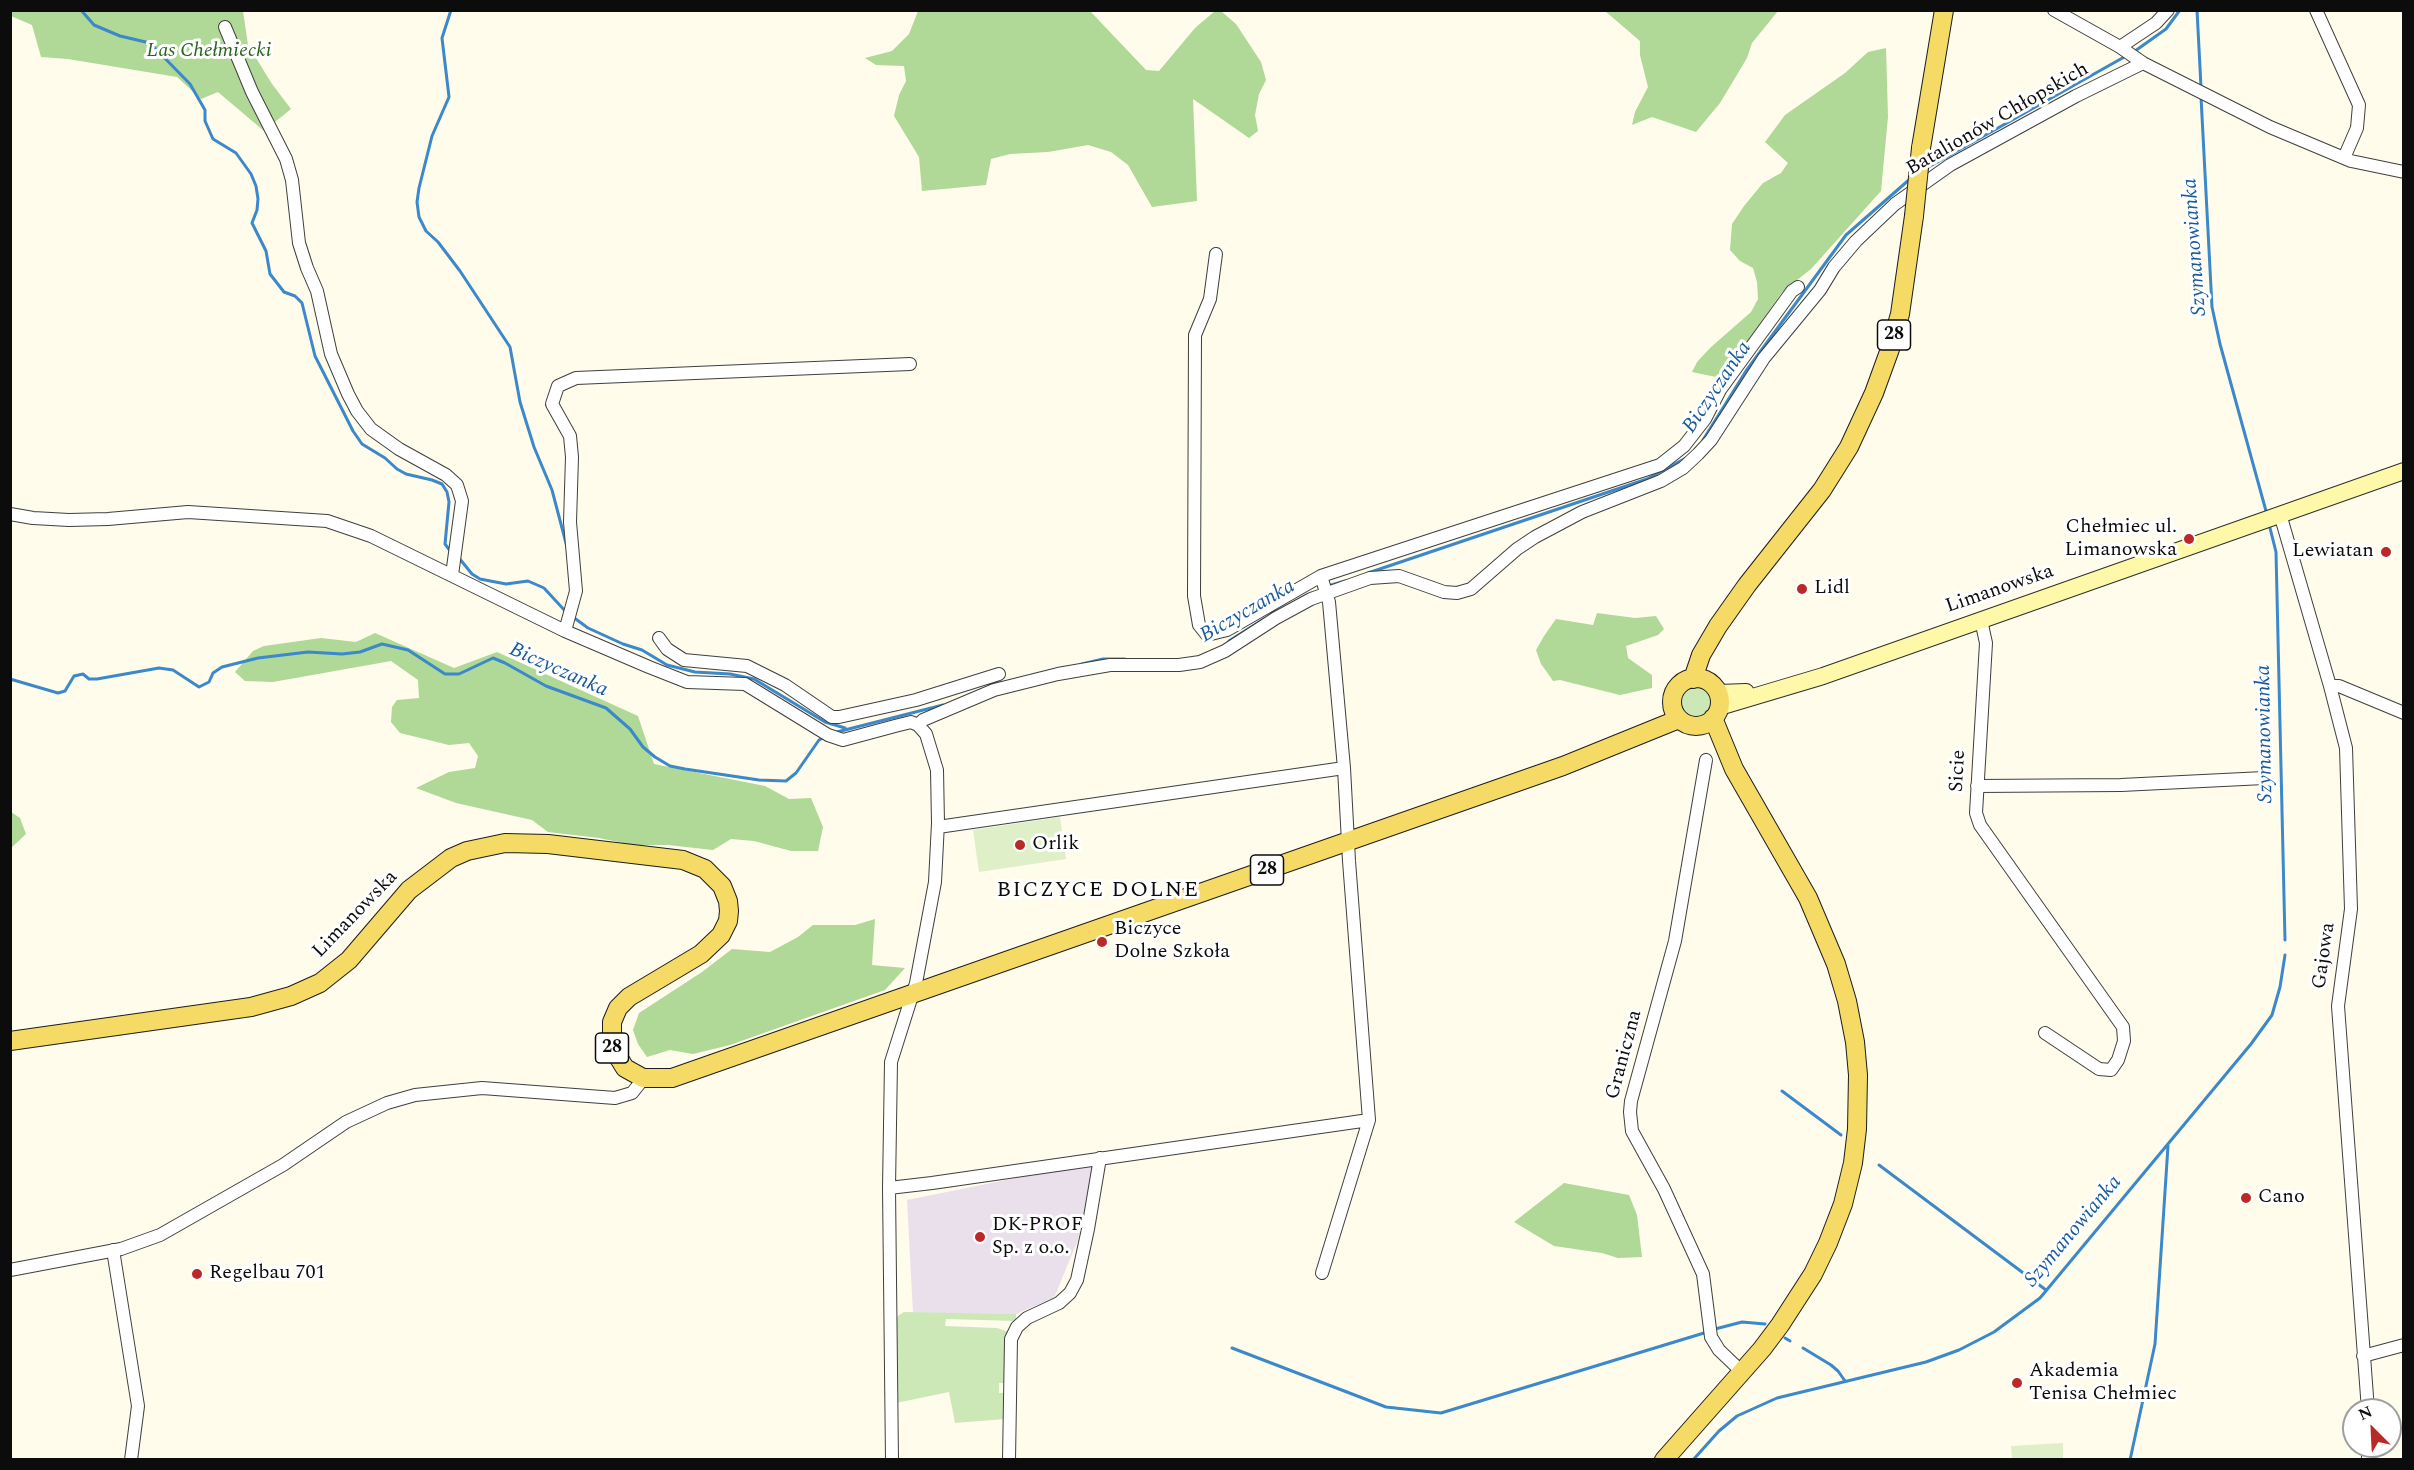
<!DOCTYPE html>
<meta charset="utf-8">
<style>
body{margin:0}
#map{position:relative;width:2414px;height:1470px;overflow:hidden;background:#fffcec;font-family:Spectral,serif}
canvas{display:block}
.frame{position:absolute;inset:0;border:12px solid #0c0c0c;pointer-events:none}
.north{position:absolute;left:2342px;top:1398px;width:60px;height:60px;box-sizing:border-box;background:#fff;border:2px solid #9e9e9e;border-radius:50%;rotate:336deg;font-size:16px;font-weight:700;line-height:24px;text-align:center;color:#0c0c0c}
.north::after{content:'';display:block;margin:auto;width:21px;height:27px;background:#b92928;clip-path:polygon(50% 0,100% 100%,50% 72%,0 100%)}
</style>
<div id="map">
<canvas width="2414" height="1470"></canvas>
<div class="frame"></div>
<div class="north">N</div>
</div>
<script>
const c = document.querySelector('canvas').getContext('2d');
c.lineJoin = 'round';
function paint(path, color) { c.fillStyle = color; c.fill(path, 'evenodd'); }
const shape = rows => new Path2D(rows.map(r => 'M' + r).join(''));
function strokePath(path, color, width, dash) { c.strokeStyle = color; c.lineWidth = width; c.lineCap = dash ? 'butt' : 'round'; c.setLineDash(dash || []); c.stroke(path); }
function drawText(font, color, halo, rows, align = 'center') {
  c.font = font + ' Spectral,serif'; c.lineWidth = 6; c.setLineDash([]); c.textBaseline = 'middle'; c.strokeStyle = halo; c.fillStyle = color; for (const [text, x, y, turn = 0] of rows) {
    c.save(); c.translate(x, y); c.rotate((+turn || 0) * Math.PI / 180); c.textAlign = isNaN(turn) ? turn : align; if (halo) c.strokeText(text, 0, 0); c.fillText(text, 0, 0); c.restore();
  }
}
const industrial = shape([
 [1095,1162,1078,1240,1054,1298,1016,1314,913,1313,907,1200]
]);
const green = shape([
 '1679 702a16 16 0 1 1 32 0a16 16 0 1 1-32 0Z',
 [904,1312,1016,1314,1016,1321,946,1319,945,1326,997,1328,1009,1332,1007,1383,999,1383,999,1393,1006,1393,1005,1419,955,1423,949,1392,896,1403,894,1322,899,1315]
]);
const forest = shape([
 [11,10,243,11,248,45,272,84,291,109,264,131,218,92,201,99,177,77,68,59,41,57,32,25,11,16],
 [1090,11,1146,70,1159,71,1195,28,1215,11,1221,11,1236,24,1261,62,1266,80,1259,94,1255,115,1258,131,1249,138,1193,99,1197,201,1152,207,1128,165,1111,152,1088,145,1048,152,1010,154,991,159,986,185,922,191,919,157,894,116,899,95,906,81,904,66,876,65,865,58,892,51,909,34,918,11],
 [1605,11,1778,11,1752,43,1747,58,1720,103,1696,132,1652,117,1632,125,1635,112,1648,87,1640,55,1640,41],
 [1886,48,1888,117,1881,191,1811,269,1782,292,1727,371,1716,377,1692,372,1697,362,1710,348,1751,312,1758,299,1757,282,1753,268,1740,261,1730,250,1732,224,1744,206,1763,183,1781,173,1788,163,1765,142,1785,115,1845,73,1868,52],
 [1597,613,1635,618,1656,616,1664,629,1658,635,1626,646,1628,658,1652,675,1652,688,1620,695,1560,680,1553,681,1549,675,1541,664,1536,650,1544,636,1556,619,1593,625],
 [375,633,454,668,497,652,638,716,654,764,765,786,789,799,811,798,823,827,818,851,791,851,754,841,731,839,713,850,668,845,633,845,599,838,548,832,532,820,456,803,416,788,449,772,475,768,478,756,469,743,449,745,400,733,391,722,392,707,397,700,419,698,418,680,391,661,273,682,245,681,235,672,253,651,264,646,321,638,356,642],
 [11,812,20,818,26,834,11,848],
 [875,919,872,965,905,968,885,990,730,1045,693,1054,670,1050,647,1057,638,1044,633,1030,639,1013,702,972,732,949,770,952,798,937,813,925,855,925],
 [1564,1183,1629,1195,1637,1215,1642,1257,1618,1258,1602,1253,1554,1246,1514,1222]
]);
const pitch = shape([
 [1060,817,1066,859,979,872,973,830],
 [2063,1443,2063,1459,2012,1459,2011,1446]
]);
const stream = shape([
 [81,10,94,25,120,36,150,43,190,84,205,110,205,121,213,139,236,153,251,174,256,186,258,199,257,210,252,223,266,251,270,274,284,292,295,296,302,303,315,356,353,431,362,444,385,458,397,469,406,474,432,480,442,484,447,492,449,502,445,544,451,552],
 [451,10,442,38,449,97,432,136,419,188,417,202,419,217,426,231,438,242,460,271,510,347,520,402,534,447,552,490,567,547],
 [2197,10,2201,87],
 [2135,51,2166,29,2180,10],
 [2201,97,2212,307,2220,344,2266,511],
 [1925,169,2126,56],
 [1703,440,1746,371,1846,235,1910,179],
 [2270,528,2276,552,2285,940],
 [459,558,472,574,480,579,506,584,528,581,544,588,567,613],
 [1368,573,1647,479,1686,458],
 [1328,586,1345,581],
 [1296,601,1311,593],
 [573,617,588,628,623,644,642,650,667,665,695,672,730,674,754,679,825,722,845,728],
 [1229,641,1264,619],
 [1082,664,1103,659,1125,659],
 [10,679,58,693,65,691,74,676,83,674,89,679,97,679,159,668,173,670,199,687,209,682,213,673,222,667,258,658,308,652,342,654,360,652,382,644,408,650,445,674,459,674,493,658,505,663,546,686,606,708,630,729,643,747,655,757,670,766,685,769,759,780,786,781,796,773,819,740,825,737],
 [833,733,943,705],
 [1782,1091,1841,1135],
 [1879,1165,2046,1290],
 [1715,1329,1742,1322,1765,1324],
 [1785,1338,1790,1341],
 [1232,1348,1386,1407,1441,1413,1704,1333],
 [1803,1348,1831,1365,1838,1371,1845,1381],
 [1693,1460,1719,1431,1737,1416,1777,1398,1926,1362,1959,1350,1994,1332,2040,1298,2251,1044,2272,1015,2280,987,2285,955],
 [2130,1460,2155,1344,2168,1146]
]);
const street = shape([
 [2054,10,2120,47,2143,63,2270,127,2351,161,2404,172],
 [2316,10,2359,105,2357,128,2344,158],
 [225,27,252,92,286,159,292,180,299,243,307,268,317,291,331,354,348,394,357,411,371,429,399,449,446,475,457,485,462,501,452,575],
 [2120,47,2156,23,2168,10],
 [1216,254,1210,299,1195,335,1194,596,1199,625,1207,635,1227,630,1321,576,1660,465,1684,446,1705,419,1720,390,1792,291,1798,287],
 [10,514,33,518,69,520,108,519,188,512,327,521,371,536,565,631,649,667,687,682,745,684,828,735,843,740,895,726,911,722,918,725,926,734,937,770,938,823,935,882,916,983,891,1062,889,1188,892,1460],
 [2280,514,2330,686,2346,748,2351,909,2338,1006,2368,1410],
 [1321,576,1329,602,1344,768,1349,861,1369,1120,1322,1273],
 [1981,620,1986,643,1976,813,1980,825,2123,1027,2124,1041,2118,1060,2111,1070,2099,1069,2045,1033],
 [565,631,576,591,570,522,572,457,570,436,552,404,558,386,576,378,910,364],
 [659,638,667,649,684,660,747,666,785,685,832,717,839,717,916,700,999,674],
 [2330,686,2339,686,2404,713],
 [918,725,923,720,994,690,1058,674,1110,665,1179,665,1200,662,1225,651,1276,618,1311,599,1370,578,1399,576,1444,592,1457,593,1471,589,1517,549,1535,537,1582,512,1661,481,1683,468,1698,454,1711,440,1764,358,1820,290,1834,267,1856,241,1895,204,1950,165,2076,96,2143,63],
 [1706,760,1675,941,1631,1101,1630,1112,1632,1131,1664,1189,1703,1274,1711,1337,1719,1350,1742,1372],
 [1977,786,2121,785,2264,778],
 [938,827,1344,768],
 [889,1188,932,1183,1369,1120],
 [113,1250,138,1406,131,1460],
 [10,1270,121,1249,160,1235,283,1165,346,1122,387,1103,415,1095,482,1088,615,1098,632,1093,644,1078],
 [2363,1356,2404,1345],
 [1009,1460,1011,1339,1017,1327,1027,1318,1059,1303,1070,1293,1077,1280,1088,1229,1100,1158],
 [2368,1460,2368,1446]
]);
const secondary = shape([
 [1718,693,1746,692],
 [1719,707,1823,676,2404,471]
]);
const primary = shape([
 [1921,148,1944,10],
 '1672 702a24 24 0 1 1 48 0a24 24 0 1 1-48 0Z',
 [1693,679,1701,655,1718,626,1747,585,1822,490,1849,447,1874,393,1890,349,1900,314,1914,216],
 [10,1041,251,1007,291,996,320,983,349,960,409,890,451,858,467,851,505,843,548,844,683,860,705,869,722,886,728,901,729,911,728,921,721,935,701,954,629,997,618,1008,612,1022,612,1047,625,1068,643,1078,672,1078,1563,766,1679,719],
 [1664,1460,1762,1349,1780,1325,1813,1274,1828,1243,1843,1204,1853,1163,1857,1129,1858,1075,1855,1042,1847,1001,1836,964,1808,898,1734,769,1713,718]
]);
const primaryBridge = shape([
 [1914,216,1921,148]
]);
const markers = [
 [2189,539,6,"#b92928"],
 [2386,552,6,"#b92928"],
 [1802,589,6,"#b92928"],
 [1020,845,6,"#b92928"],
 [1102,942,6,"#b92928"],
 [2246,1198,6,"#b92928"],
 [980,1237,6,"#b92928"],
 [197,1274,6,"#b92928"],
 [2017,1383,6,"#b92928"]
];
const shields = [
 [1894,335,33],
 [1267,870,33],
 [612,1048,33]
];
const shieldNames = [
 ["28",1894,335],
 ["28",1267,870],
 ["28",612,1048]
];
const parkNames = [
 ["Las Chełmiecki",209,52]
];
const streetNames = [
 ["Batalionów Chłopskich",1998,120,-30],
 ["Limanowska",2000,590,-19],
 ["Sicie",1959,771,-87],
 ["Limanowska",356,915,-46],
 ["Gajowa",2325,956,-82],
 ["Graniczna",1625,1055,-75]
];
const poiNames = [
 ["Chełmiec ul.",2177,528,"right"],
 ["Limanowska",2177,551,"right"],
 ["Lewiatan",2374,552,"right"],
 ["Lidl",1814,589],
 ["Orlik",1032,845],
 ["Biczyce",1114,930],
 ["Dolne Szkoła",1114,953],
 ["Cano",2258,1198],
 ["DK-PROF",992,1226],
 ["Sp. z o.o.",992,1249],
 ["Regelbau 701",209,1274],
 ["Akademia",2029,1372],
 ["Tenisa Chełmiec",2029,1395]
];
const waterNames = [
 ["Szymanowianka",2196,247,-94],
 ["Biczyczanka",1718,388,-56],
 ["Biczyczanka",1248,612,-30],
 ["Biczyczanka",558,671,24],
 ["Szymanowianka",2266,734,-91],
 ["Szymanowianka",2074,1232,-50]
];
const quarterNames = [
 ["BICZYCE DOLNE",1098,892]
];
paint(industrial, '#eae0eb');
paint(green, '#cde8b7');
paint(forest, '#b0d896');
paint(pitch, '#dfefc8');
strokePath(stream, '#3b88ca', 3);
strokePath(street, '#3f3f3f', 14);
strokePath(secondary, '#2e2e2e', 18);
strokePath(primary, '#1d1d1d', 20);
strokePath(street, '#fff', 12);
strokePath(secondary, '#fdf9a8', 16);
strokePath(primary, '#f5da65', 18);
strokePath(primaryBridge, '#1d1d1d', 20, []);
strokePath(primaryBridge, '#f5da65', 18);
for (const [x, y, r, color] of markers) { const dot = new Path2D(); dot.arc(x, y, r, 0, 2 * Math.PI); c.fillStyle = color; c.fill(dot); strokePath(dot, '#fff', 2); }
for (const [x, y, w] of shields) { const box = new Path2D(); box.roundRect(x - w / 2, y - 15, w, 30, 4.5); c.fillStyle = '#fff'; c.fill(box); strokePath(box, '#0c0c0c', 1.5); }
drawText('bold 18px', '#0c0c0c', null, shieldNames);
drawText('italic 20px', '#29621e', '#fff', parkNames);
drawText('20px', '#0c0c0c', '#fff', streetNames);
drawText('20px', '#0c0c0c', '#fff', poiNames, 'left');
drawText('italic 21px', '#195a9b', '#fff', waterNames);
c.letterSpacing = '1.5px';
drawText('22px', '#0c0c0c', '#fff', quarterNames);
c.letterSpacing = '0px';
</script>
